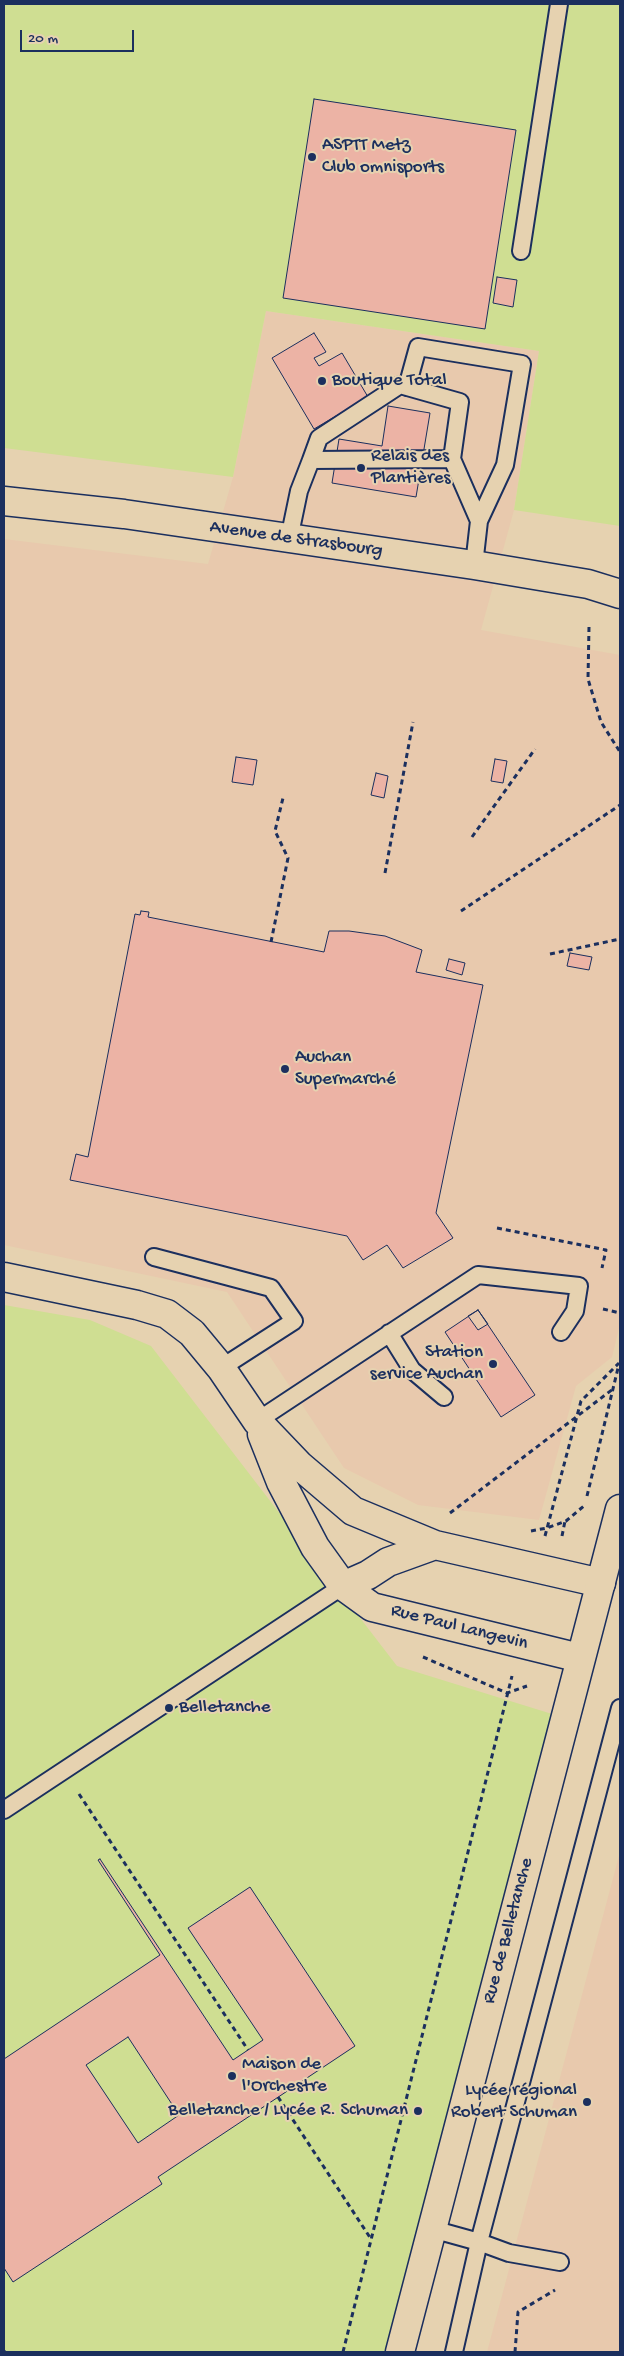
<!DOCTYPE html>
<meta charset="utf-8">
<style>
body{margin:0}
#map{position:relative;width:624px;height:2356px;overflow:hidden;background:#e6d2b0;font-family:"Gochi Hand",sans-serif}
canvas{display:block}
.frame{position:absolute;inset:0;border:5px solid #1b2f5e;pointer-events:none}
.scale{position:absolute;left:20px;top:30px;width:114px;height:22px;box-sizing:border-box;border:2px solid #1b2f5e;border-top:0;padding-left:6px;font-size:15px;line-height:18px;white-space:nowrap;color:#1b2f5e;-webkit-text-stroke:4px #e6d2b0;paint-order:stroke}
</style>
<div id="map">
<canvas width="624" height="2356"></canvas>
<div class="frame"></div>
<div class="scale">20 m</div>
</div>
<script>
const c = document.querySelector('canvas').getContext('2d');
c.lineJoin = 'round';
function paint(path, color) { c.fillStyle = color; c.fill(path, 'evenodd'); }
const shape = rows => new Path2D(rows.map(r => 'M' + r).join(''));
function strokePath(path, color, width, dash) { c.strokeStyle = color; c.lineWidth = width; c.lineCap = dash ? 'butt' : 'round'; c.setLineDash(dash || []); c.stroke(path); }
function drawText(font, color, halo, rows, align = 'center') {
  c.font = font + ' "Gochi Hand",sans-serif'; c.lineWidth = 4; c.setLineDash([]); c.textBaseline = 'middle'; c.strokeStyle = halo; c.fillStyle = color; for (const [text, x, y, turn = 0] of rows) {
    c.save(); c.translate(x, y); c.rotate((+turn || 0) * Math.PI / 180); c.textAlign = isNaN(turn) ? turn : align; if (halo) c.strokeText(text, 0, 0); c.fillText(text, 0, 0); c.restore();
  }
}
const built = shape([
 [266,311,539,351,514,510,481,630,620,655,620,1324,612,1357,576,1386,539,1520,418,1505,344,1468,227,1292,4,1245,4,539,208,564,233,477],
 [620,1852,620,2352,487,2352]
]);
const green = shape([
 [4,4,620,4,620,526,514,510,539,351,266,311,233,477,4,448],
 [4,1305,90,1320,151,1346,397,1666,565,1718,400,2352,4,2352]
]);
const building = shape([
 [314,99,516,130,485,329,283,298,314,99],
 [497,277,517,280,513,307,493,303,497,277],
 [314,333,326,352,314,358,319,366,342,353,368,397,314,429,272,358,314,333],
 [388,406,430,413,416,497,332,483,339,439,382,446,388,406],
 [236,757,257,760,253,785,232,782,236,757],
 [495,759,507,761,503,783,491,781,495,759],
 [376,773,388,776,384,798,371,795,376,773],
 [141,911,149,912,148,917,324,952,329,931,349,931,385,936,422,950,416,972,483,985,436,1213,453,1238,403,1268,387,1245,363,1260,347,1236,70,1180,76,1154,88,1157,135,914,140,915,141,911],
 [570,953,592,957,589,970,567,966,570,953],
 [449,959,465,963,462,975,446,970,449,959],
 [478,1310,535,1395,501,1417,445,1332,478,1310],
 [478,1310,488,1324,478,1330,468,1316,478,1310],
 [100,1859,233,2060,263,2040,188,1928,250,1887,355,2046,158,2177,162,2184,13,2282,4,2268,4,2059,160,1955,98,1860,100,1859],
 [128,2037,179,2115,138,2143,86,2065,128,2037]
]);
const path = shape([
 [589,627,588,679,601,722,620,752],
 [472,837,535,749],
 [385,873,413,722],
 [461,911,620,805],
 [271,942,288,858,275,831,283,798],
 [550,954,620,939],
 [497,1228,606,1250,602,1268],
 [603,1309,620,1313],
 [587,1496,619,1364],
 [450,1513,613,1389],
 [531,1531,547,1528,566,1521,585,1505],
 [545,1536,581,1401,619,1363],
 [562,1536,565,1521],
 [423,1657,507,1693,527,1686],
 [79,1794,248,2050],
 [278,2097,371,2239],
 [4,2351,5,2352],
 [343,2352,512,1676],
 [515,2352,518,2312,555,2290]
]);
const service = shape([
 [521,251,559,4],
 [407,387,418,347,522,364,505,465,479,521],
 [311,460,319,438,400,385,460,402,452,459],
 [289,539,299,491,311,460,452,459,479,521,474,565],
 [154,1257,271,1288,294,1321,221,1368],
 [389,1333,412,1370,444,1397],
 [257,1421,478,1275,579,1286,575,1311,561,1332],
 [4,1810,343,1586],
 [432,2229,479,2242,509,2253,560,2262],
 [454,2352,479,2242,620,1708]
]);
const minor = shape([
 [4,1277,137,1305,167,1314,192,1333,221,1368,257,1421,299,1465,353,1511,435,1545,601,1583],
 [262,1434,281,1482,315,1547,343,1586,372,1607,580,1658],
 [343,1586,368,1575,388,1562,435,1545]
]);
const tertiary = shape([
 [400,2352,620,1509]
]);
const primary = shape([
 [4,501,124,514,474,565,588,584,620,594]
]);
const markers = [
 [312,157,5,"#1b2f5e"],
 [322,381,5,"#1b2f5e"],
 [361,468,5,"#1b2f5e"],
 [285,1069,5,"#1b2f5e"],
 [493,1364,5,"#1b2f5e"],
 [169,1708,5,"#1b2f5e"],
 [232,2076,5,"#1b2f5e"],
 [587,2102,5,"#1b2f5e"],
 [418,2111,5,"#1b2f5e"]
];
const poiNames = [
 ["ASPTT Metz",322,146],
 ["Club omnisports",322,168],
 ["Boutique Total",332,381],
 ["Relais des",371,457],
 ["Plantières",371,479],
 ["Auchan",295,1058],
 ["Supermarché",295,1080],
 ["Station",483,1353,"right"],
 ["service Auchan",483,1375,"right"],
 ["Belletanche",179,1708],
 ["Maison de",242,2065],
 ["l'Orchestre",242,2087],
 ["Lycée régional",577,2091,"right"],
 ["Robert Schuman",577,2113,"right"],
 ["Belletanche / Lycée R. Schuman",408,2111,"right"]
];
const streetNames = [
 ["Avenue de Strasbourg",296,540,8],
 ["Rue Paul Langevin",459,1628,14],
 ["Rue de Belletanche",509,1931,-75]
];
paint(built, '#e8c9ad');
paint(green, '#cfde92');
paint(building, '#ecb3a5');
strokePath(building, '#1b2f5e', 1);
strokePath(service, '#1b2f5e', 20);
strokePath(minor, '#1b2f5e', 31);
strokePath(tertiary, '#1b2f5e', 31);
strokePath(primary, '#1b2f5e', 31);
strokePath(path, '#1b2f5e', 3, [5, 4]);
strokePath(service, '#e6d2b0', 16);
strokePath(minor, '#e6d2b0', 28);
strokePath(tertiary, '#e6d2b0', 28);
strokePath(primary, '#e6d2b0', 28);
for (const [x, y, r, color] of markers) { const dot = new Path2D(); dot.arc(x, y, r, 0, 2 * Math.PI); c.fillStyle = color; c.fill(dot); strokePath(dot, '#e6d2b0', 2); }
drawText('19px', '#1b2f5e', '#e6d2b0', poiNames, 'left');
drawText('19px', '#1b2f5e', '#e6d2b0', streetNames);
</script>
